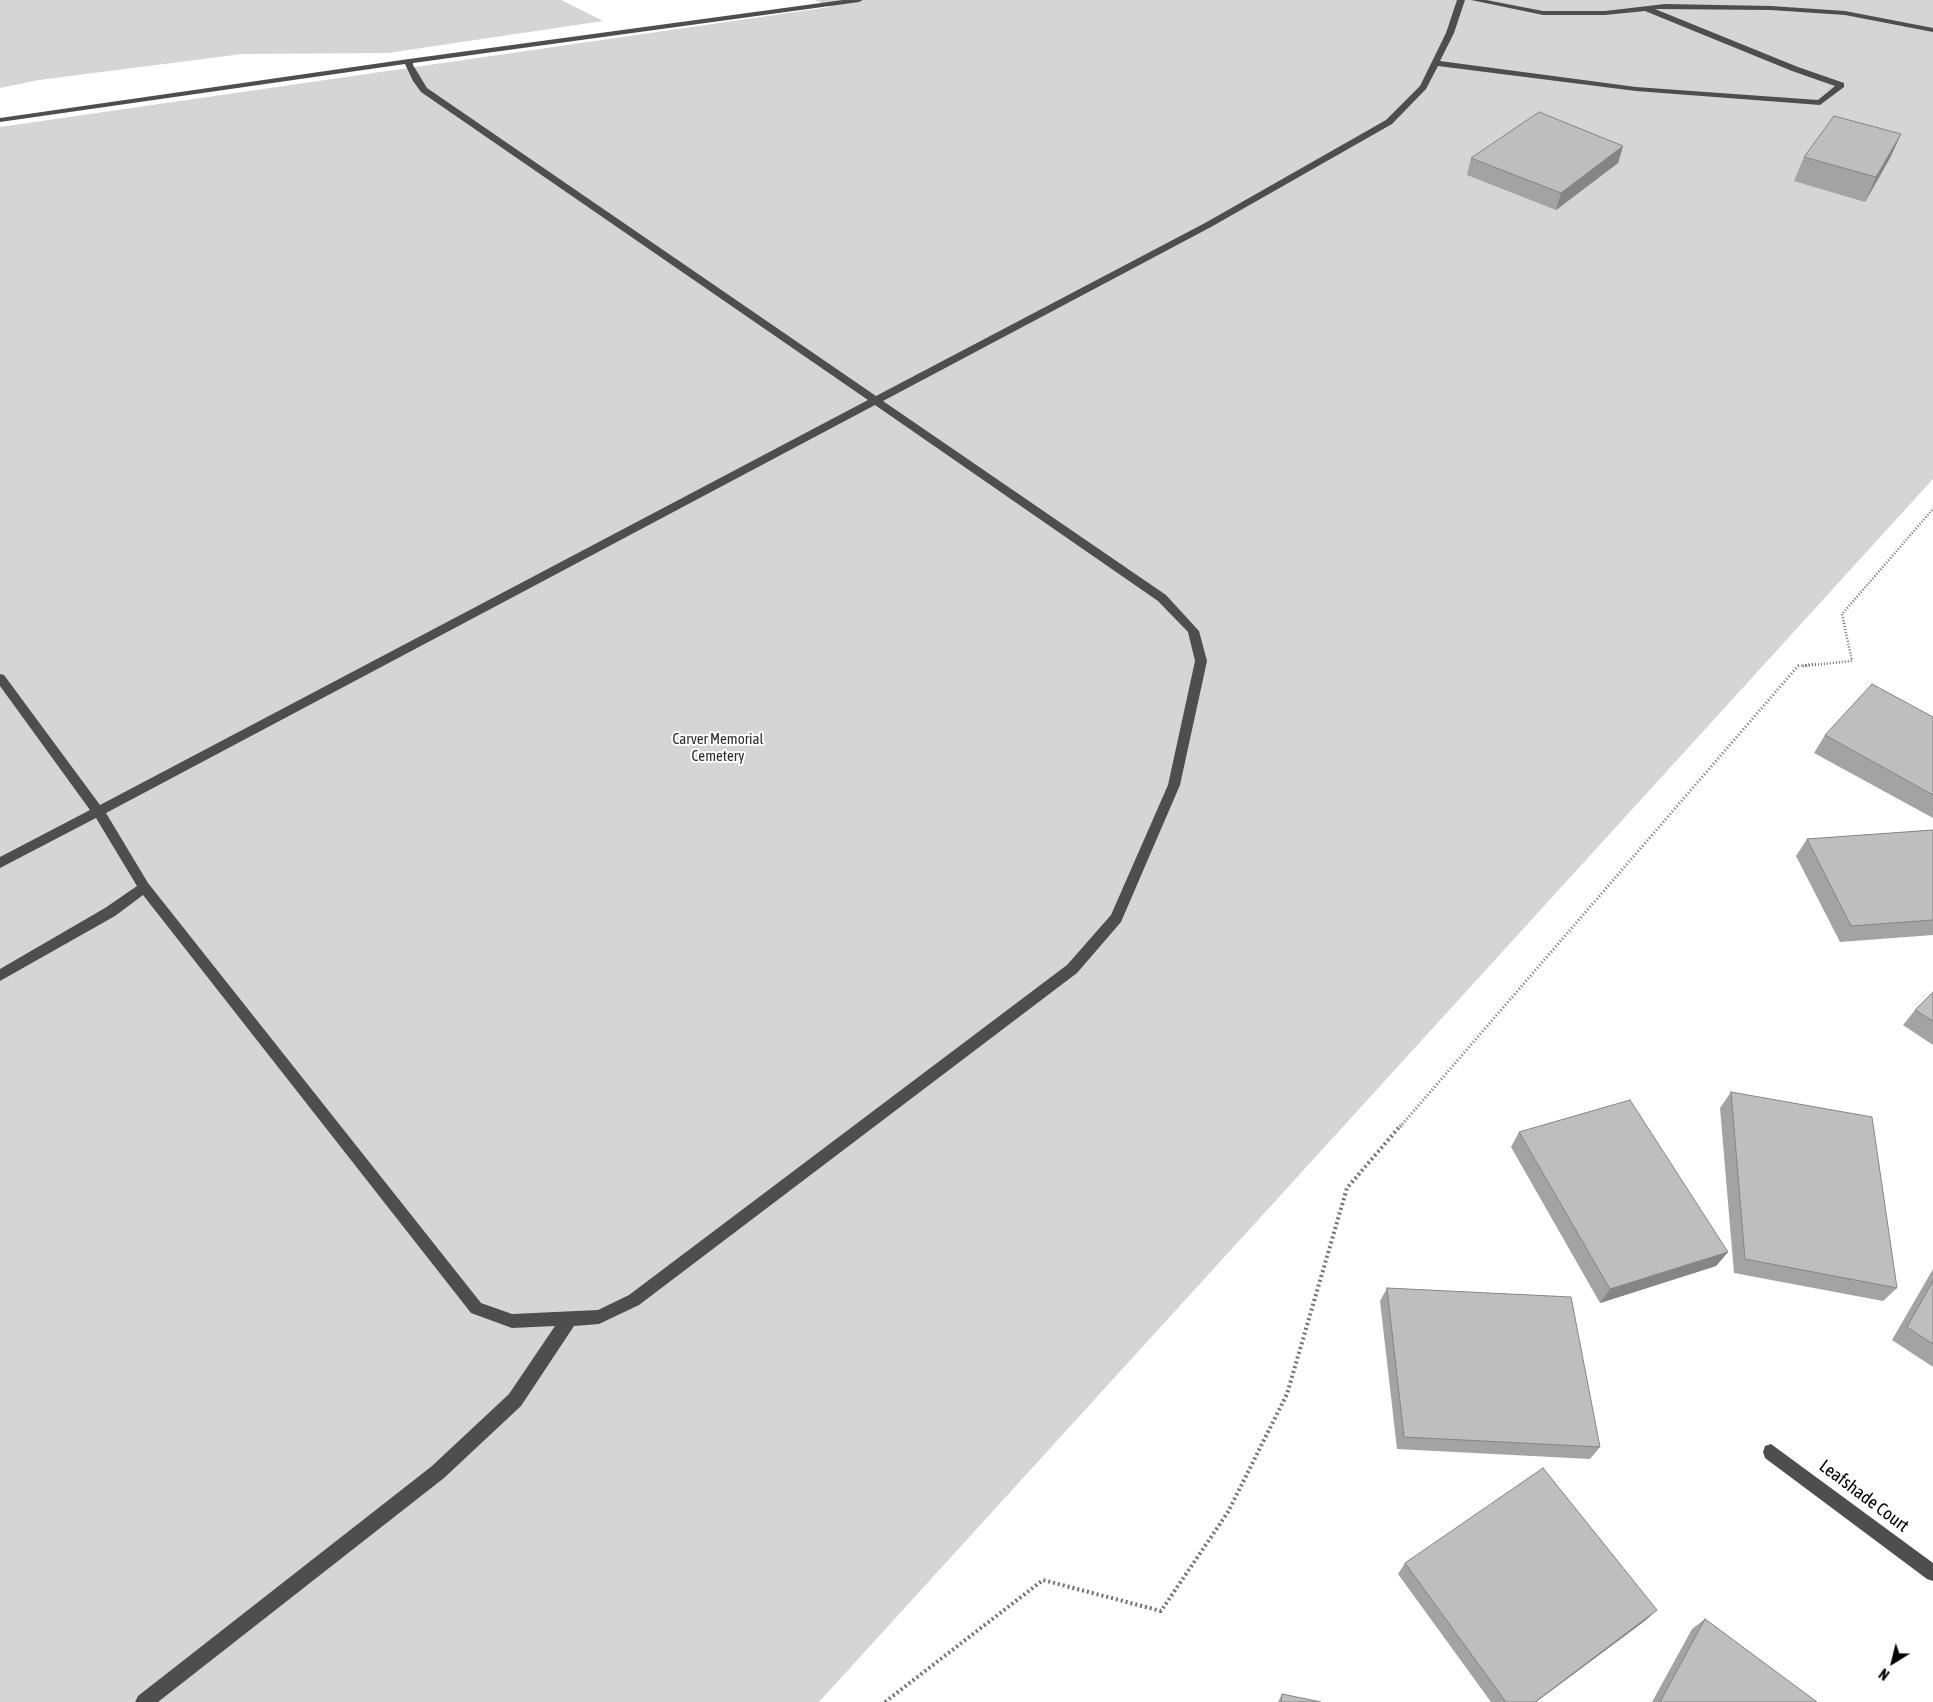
<!DOCTYPE html>
<style>
body{margin:0}
#map{position:relative;width:1933px;height:1702px;overflow:hidden;background:#fff;font-family:"Asap Condensed",sans-serif}
canvas{display:block}
.north{position:absolute;left:1868px;top:1637px;width:50px;height:50px;-webkit-text-stroke:4px #fff;paint-order:stroke;rotate:216deg;font-size:14px;font-weight:700;line-height:20px;text-align:center;color:#000}
.north::after{content:'';display:block;margin:auto;width:18px;height:22px;background:#000;clip-path:polygon(50% 0,100% 100%,50% 72%,0 100%)}
</style>
<div id="map">
<canvas width="1933" height="1702"></canvas>
<div class="north">N</div>
</div>
<script>
const c = document.querySelector('canvas').getContext('2d');
c.lineJoin = 'round';
function paint(path, color) { c.fillStyle = color; c.fill(path, 'evenodd'); }
const shape = rows => new Path2D(rows.map(r => 'M' + r).join(''));
function strokePath(path, color, width, dash) { c.strokeStyle = color; c.lineWidth = width; c.lineCap = dash ? 'butt' : 'round'; c.setLineDash(dash || []); c.stroke(path); }
function drawText(font, color, halo, rows, align = 'center') {
  c.font = font + ' "Asap Condensed",sans-serif'; c.lineWidth = 4; c.setLineDash([]); c.textBaseline = 'middle'; c.strokeStyle = halo; c.fillStyle = color; for (const [text, x, y, turn = 0] of rows) {
    c.save(); c.translate(x, y); c.rotate((+turn || 0) * Math.PI / 180); c.textAlign = isNaN(turn) ? turn : align; if (halo) c.strokeText(text, 0, 0); c.fillText(text, 0, 0); c.restore();
  }
}
const green = shape([
 [0,0,561,0,603,21,388,53,242,54,39,80,0,88],
 [815,0,1933,0,1933,479,819,1702,0,1702,0,127,830,7]
]);
const pathFar2 = shape([
 [1803,666,1852,661,1842,614,1933,509]
]);
const pathFar1 = shape([
 [1400,1127,1798,666,1816,664]
]);
const path = shape([
 [885,1702,1043,1580,1161,1611,1228,1512,1287,1394,1347,1188,1401,1125]
]);
const minor = shape([
 [843,0,863,0,859,2,413,63,413,65,427,88,876,396,1205,223,1386,120,1420,86,1446,33,1457,0,1465,0,1454,33,1440,61,1636,87,1818,100,1835,86,1792,71,1645,11,1605,15,1543,15,1471,0,1486,0,1543,11,1605,11,1665,4,1771,6,1845,11,1933,28,1933,32,1845,15,1771,10,1655,9,1798,67,1844,83,1844,87,1820,105,1636,91,1438,66,1426,89,1392,124,1211,227,883,401,1166,595,1199,631,1207,661,1180,785,1121,922,1077,973,639,1305,599,1324,574,1326,521,1406,444,1478,158,1702,135,1702,138,1696,432,1466,509,1394,555,1326,512,1328,471,1313,143,895,115,916,0,981,0,969,105,908,137,886,96,818,0,868,0,857,90,810,0,686,0,674,4,675,100,805,868,400,421,92,413,81,405,64,0,122,0,118,409,59,843,0],
 [875,405,1158,601,1188,632,1195,661,1168,785,1111,915,1067,965,629,1295,598,1310,512,1314,481,1303,148,883,106,813,875,405],
 [1771,1444,1933,1563,1933,1581,1927,1579,1765,1458,1763,1452,1765,1446,1771,1444]
]);
const wall = shape([
 [1901,134,1890,158,1865,202,1794,181,1804,157],
 [1623,146,1618,163,1556,210,1467,175,1471,158],
 [1933,717,1933,818,1814,753,1825,735],
 [1933,830,1933,935,1840,942,1796,856,1807,839],
 [1933,992,1933,1045,1903,1025,1915,1010],
 [1731,1092,1897,1288,1883,1301,1734,1273,1720,1108],
 [1519,1132,1728,1252,1716,1266,1600,1303,1511,1147],
 [1933,1269,1933,1367,1892,1340],
 [1387,1288,1600,1447,1590,1459,1397,1449,1380,1301],
 [1405,1563,1646,1620,1536,1702,1491,1702,1398,1574],
 [1705,1619,1817,1702,1652,1702,1692,1629],
 [1282,1694,1321,1702,1278,1702]
]);
const shadedWall = shape([
 [1901,134,1890,158,1865,202,1876,177],
 [1623,146,1618,163,1556,210,1561,193],
 [1728,1252,1716,1266,1600,1303,1610,1289],
 [1657,1610,1646,1620,1536,1702,1535,1702]
]);
const building = shape([
 [1539,112,1623,146,1561,193,1471,158,1539,112],
 [1834,116,1901,134,1876,177,1804,157,1834,116],
 [1872,684,1933,717,1933,795,1825,735,1872,684],
 [1933,830,1933,920,1851,926,1807,839,1933,830],
 [1933,992,1933,1021,1915,1010,1933,992],
 [1731,1092,1872,1117,1897,1288,1745,1259,1731,1092],
 [1630,1100,1728,1252,1610,1289,1519,1132,1630,1100],
 [1933,1281,1933,1344,1907,1327,1933,1281],
 [1387,1288,1571,1297,1600,1447,1404,1437,1387,1288],
 [1543,1468,1657,1610,1535,1702,1506,1702,1405,1563,1543,1468],
 [1705,1619,1817,1702,1660,1702,1705,1619],
 [1282,1694,1321,1702,1281,1702,1282,1694]
]);
const parkNames = [
 ["Carver Memorial",718,739],
 ["Cemetery",718,756]
];
const nearStreetnames = [
 ["Leafshade Court",1864,1496,37]
];
paint(green, '#d5d5d5');
strokePath(pathFar2, '#707070', 2.5, [1, 2]);
strokePath(pathFar1, '#707070', 3, [1, 2.5]);
strokePath(path, '#707070', 4, [2, 3]);
paint(minor, '#4e4e4e');
paint(wall, '#a3a3a3');
paint(shadedWall, '#858585');
paint(building, '#bebebe');
strokePath(building, '#858585', 1);
drawText('15px', '#2c2c2c', '#fff', parkNames);
drawText('18px', '#000', '#fff', nearStreetnames);
</script>
